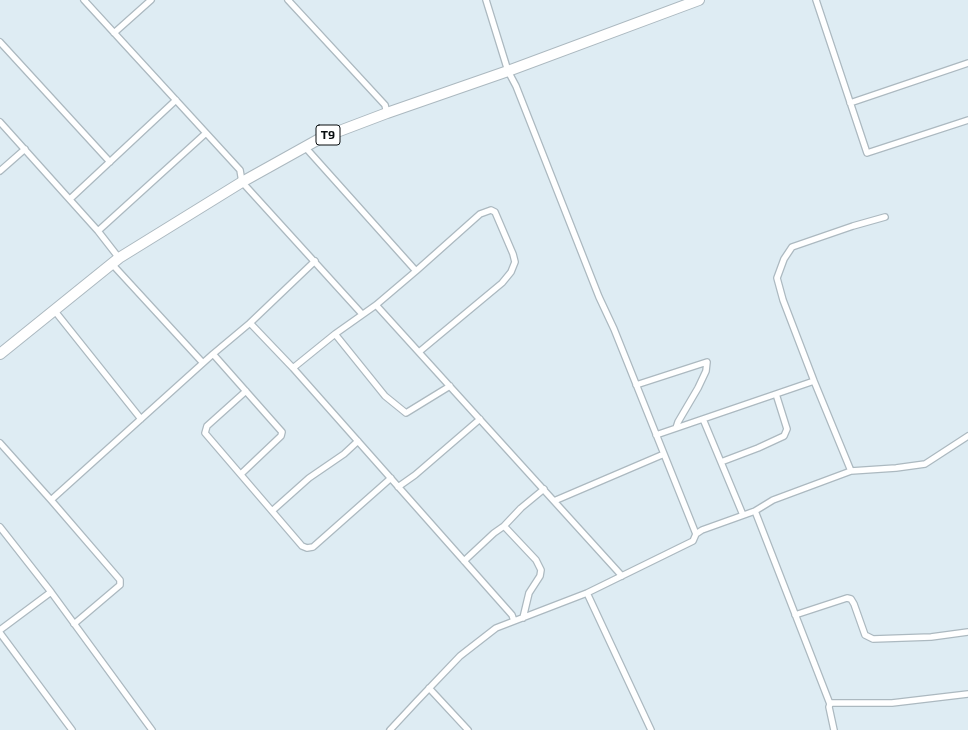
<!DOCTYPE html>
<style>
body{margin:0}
canvas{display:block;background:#deecf3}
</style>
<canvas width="968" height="730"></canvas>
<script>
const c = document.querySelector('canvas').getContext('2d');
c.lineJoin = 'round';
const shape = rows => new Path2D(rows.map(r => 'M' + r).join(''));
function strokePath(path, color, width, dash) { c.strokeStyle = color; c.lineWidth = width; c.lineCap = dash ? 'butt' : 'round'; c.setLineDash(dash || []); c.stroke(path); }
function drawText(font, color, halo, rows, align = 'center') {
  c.font = font + ' "Exo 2",sans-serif'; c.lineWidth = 4; c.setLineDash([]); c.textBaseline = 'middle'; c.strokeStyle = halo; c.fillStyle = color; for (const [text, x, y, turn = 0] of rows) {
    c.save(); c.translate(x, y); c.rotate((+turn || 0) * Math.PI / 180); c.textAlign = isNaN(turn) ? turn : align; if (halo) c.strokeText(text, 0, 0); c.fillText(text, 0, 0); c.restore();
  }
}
const street = shape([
 [84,0,240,170,242,182,362,314],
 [288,0,385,105,387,113],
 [816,0,867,153,968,120],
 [114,33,151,0],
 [0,42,110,162],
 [850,103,968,63],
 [0,122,98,231,119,258],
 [305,147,416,271],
 [0,171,25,149],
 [70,199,176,100],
 [98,231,206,133],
 [112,264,203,363],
 [376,305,622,576],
 [54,310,141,419],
 [250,323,293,368,512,615,514,621],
 [335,334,385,396,406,413,450,386],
 [213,354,282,432,281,436,241,474],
 [293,368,335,334,376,305,416,271,480,214,491,210,495,212,513,254,515,262,511,272,502,283,419,352],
 [636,385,707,362,706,371,698,388,678,422,676,428],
 [246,391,207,426,205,433,302,546,307,548,313,547,391,478],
 [703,419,743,515],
 [656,435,814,381],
 [0,443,51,500,120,580,120,585,74,624],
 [721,462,758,448,784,436,787,429,776,394],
 [851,471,814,381,783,300,777,278,784,259,792,247,853,226,885,217],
 [398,487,415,475,480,419],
 [51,500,213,354,250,323,315,261],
 [554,501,664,454],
 [272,511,309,478,344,454,358,441],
 [755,511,830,704],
 [504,526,536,560,541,570,540,576,529,593,523,618],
 [0,527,51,592,152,730],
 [696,534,702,530,755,511,773,500,851,471,896,468,925,464,968,436],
 [464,561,494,533,504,526,521,508,544,489],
 [587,593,651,730],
 [795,615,847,598,851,599,854,604,865,635,873,639,931,637,968,632],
 [0,630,51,592],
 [0,633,72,730],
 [429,688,468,730],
 [390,730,417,701,460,656,496,628,587,593,693,541,696,534,614,329,599,297,516,86,508,71,486,0],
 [834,730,829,707,830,704,832,703,892,703,968,694]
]);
const highway = shape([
 [0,354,119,258,242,182,321,138,387,113,508,71,699,0]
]);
const shields = [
 [328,135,24]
];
const shieldNames = [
 ["T9",328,135]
];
strokePath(street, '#acb9c0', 8);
strokePath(highway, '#acb9c0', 12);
strokePath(street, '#fff', 5.5);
strokePath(highway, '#fff', 10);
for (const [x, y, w] of shields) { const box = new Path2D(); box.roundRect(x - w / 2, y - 10, w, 20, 3); c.fillStyle = '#fff'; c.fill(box); strokePath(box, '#080d0f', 1); }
drawText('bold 12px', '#080d0f', null, shieldNames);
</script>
